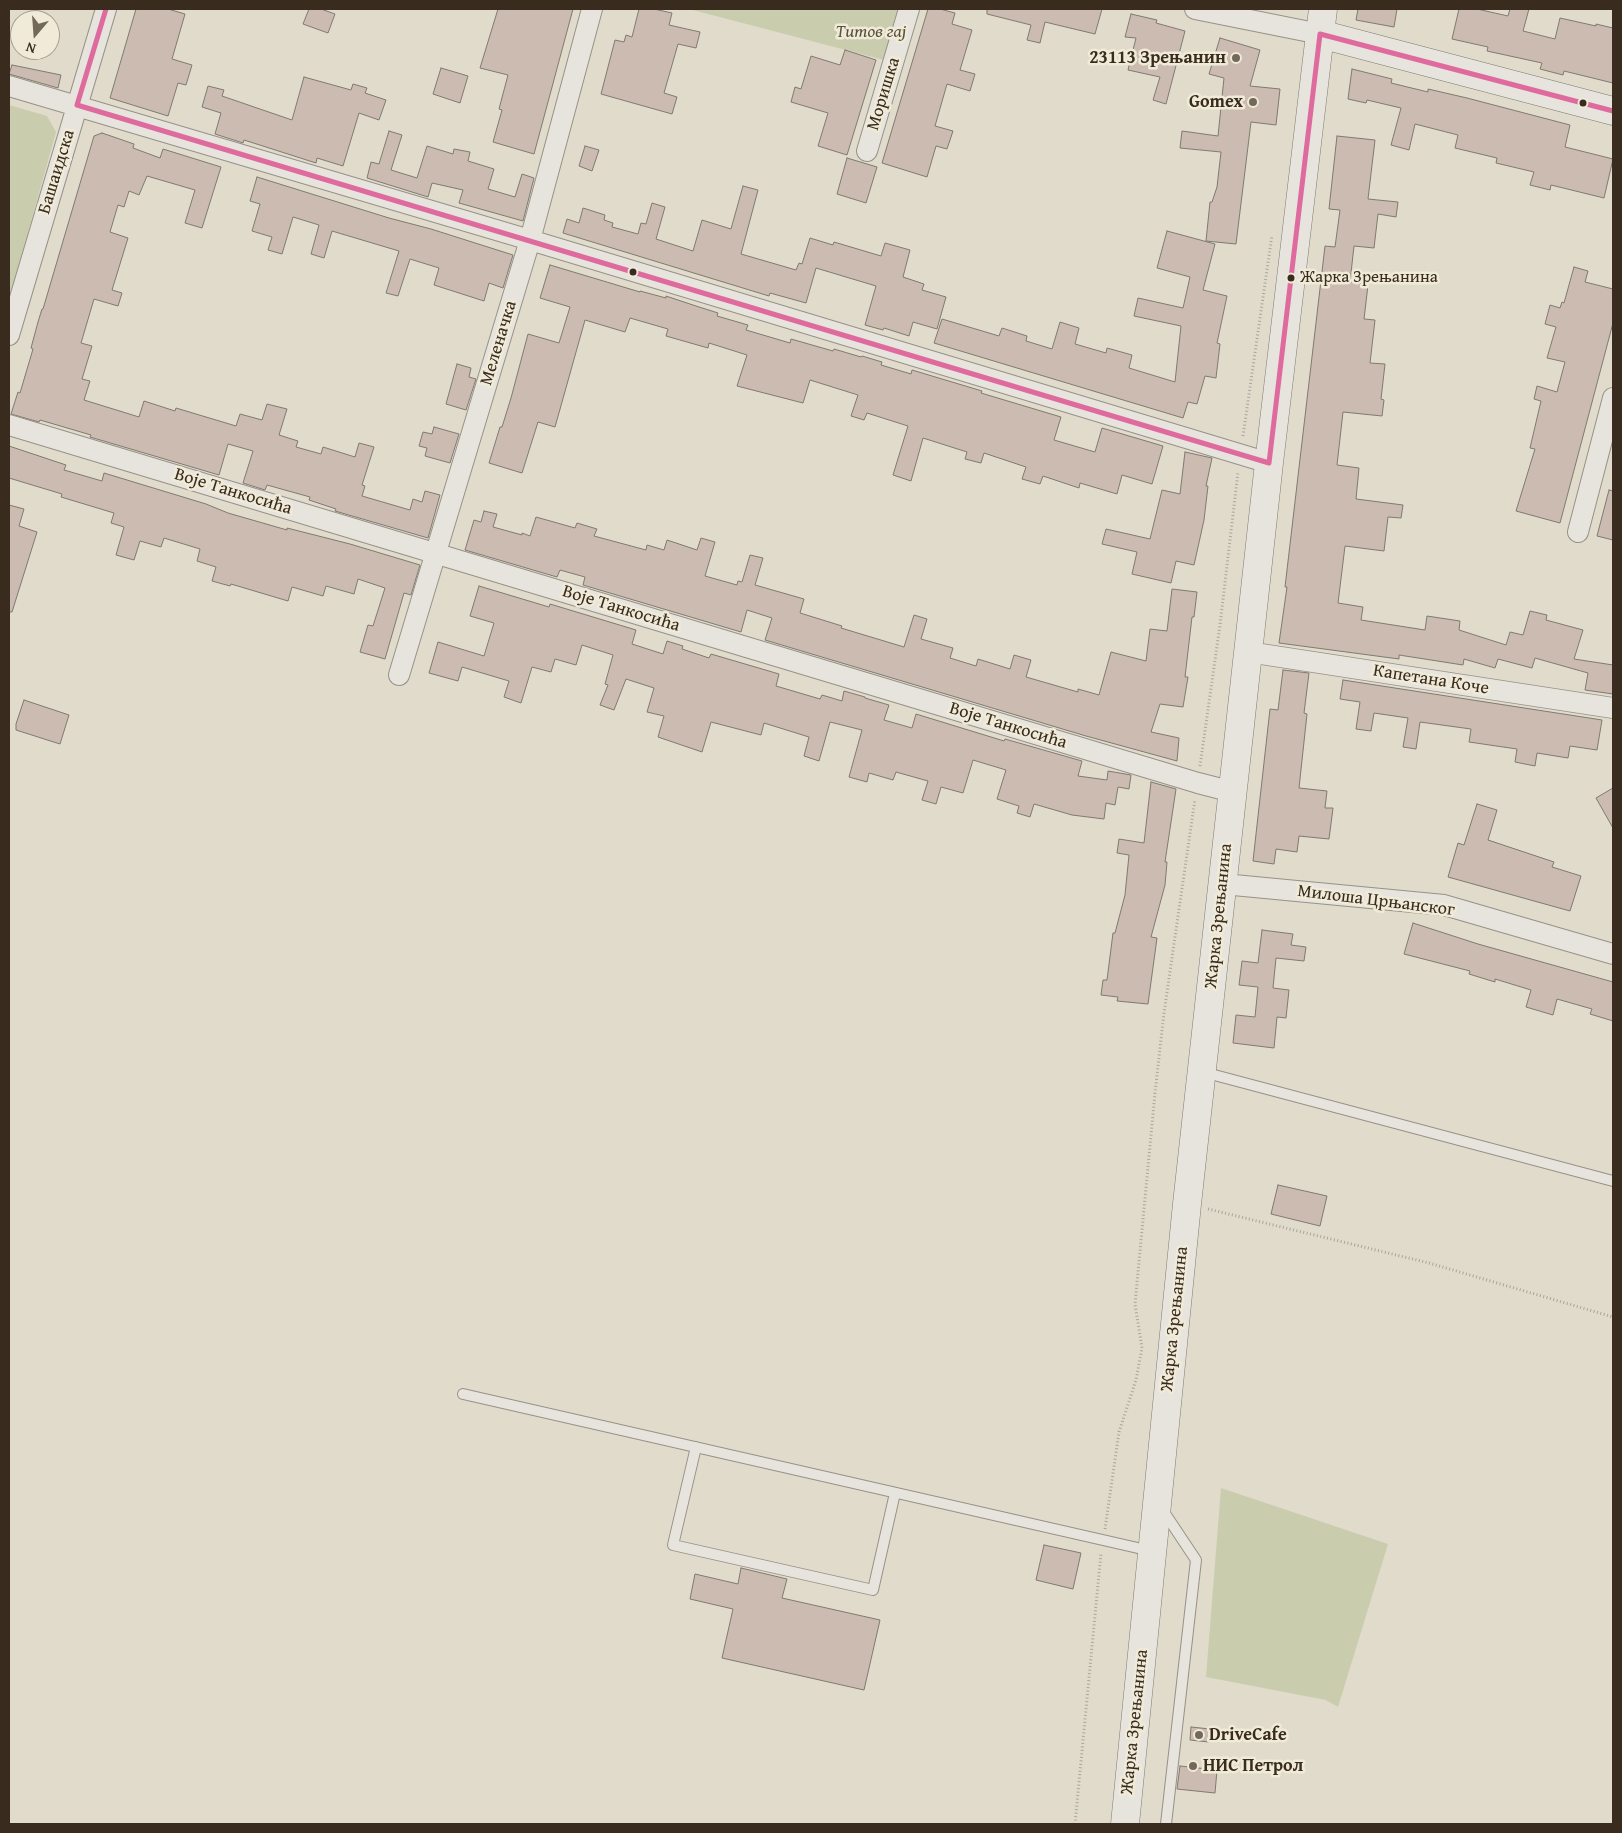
<!DOCTYPE html>
<meta charset="utf-8">
<style>
body{margin:0}
#map{position:relative;width:1622px;height:1833px;overflow:hidden;background:#e0dbcb;font-family:"Gentium Book Plus",serif}
canvas{display:block}
.frame{position:absolute;inset:0;border:10px solid #392b1e;pointer-events:none}
.north{position:absolute;left:10px;top:10px;width:50px;height:50px;box-sizing:border-box;background:#f0ead8;border:1px solid #a79e8e;border-radius:50%;rotate:198deg;font-size:14px;font-weight:700;line-height:20px;text-align:center;color:#392b1e}
.north::after{content:'';display:block;margin:auto;width:18px;height:22px;background:#73695b;clip-path:polygon(50% 0,100% 100%,50% 72%,0 100%)}
</style>
<div id="map">
<canvas width="1622" height="1833"></canvas>
<div class="frame"></div>
<div class="north">N</div>
</div>
<script>
const c = document.querySelector('canvas').getContext('2d');
c.lineJoin = 'round';
function paint(path, color) { c.fillStyle = color; c.fill(path, 'evenodd'); }
const shape = rows => new Path2D(rows.map(r => 'M' + r).join(''));
function strokePath(path, color, width, dash) { c.strokeStyle = color; c.lineWidth = width; c.lineCap = dash ? 'butt' : 'round'; c.setLineDash(dash || []); c.stroke(path); }
function drawText(font, color, halo, rows, align = 'center') {
  c.font = font + ' "Gentium Book Plus",serif'; c.lineWidth = 5; c.setLineDash([]); c.textBaseline = 'middle'; c.strokeStyle = halo; c.fillStyle = color; for (const [text, x, y, turn = 0] of rows) {
    c.save(); c.translate(x, y); c.rotate((+turn || 0) * Math.PI / 180); c.textAlign = isNaN(turn) ? turn : align; if (halo) c.strokeText(text, 0, 0); c.fillText(text, 0, 0); c.restore();
  }
}
const green = shape([
 [689,9,904,9,888,61],
 [9,105,47,116,56,132,9,301],
 [1221,1488,1388,1544,1338,1707,1326,1700,1206,1677]
]);
const building = shape([
 [136,9,168,9,185,14,172,59,192,65,186,85,178,83,168,116,110,98,136,9],
 [309,9,321,9,335,14,328,33,303,24,309,9],
 [498,9,573,9,534,154,493,142,502,110,499,109,508,75,480,68,498,9],
 [639,9,654,9,672,13,669,25,700,32,696,48,678,44,664,93,677,97,672,114,601,94,615,40,624,42,626,35,632,37,639,9],
 [928,9,940,9,955,13,952,24,972,30,960,70,975,74,970,91,947,84,935,126,953,131,947,149,936,146,927,177,882,163,928,9],
 [987,9,1102,9,1095,34,1045,22,1040,43,1027,40,1031,25,987,14,987,9],
 [1358,9,1397,9,1394,27,1356,20,1358,9],
 [1459,9,1477,9,1508,16,1510,9,1529,9,1523,31,1555,39,1560,18,1596,26,1596,24,1613,28,1613,83,1564,71,1563,75,1540,69,1542,63,1487,51,1488,47,1452,39,1459,9],
 [1131,14,1157,20,1156,23,1185,31,1166,104,1153,100,1160,77,1128,70,1136,38,1125,37,1131,14],
 [1220,38,1260,50,1250,86,1280,89,1276,125,1251,122,1236,244,1206,241,1210,202,1212,202,1217,187,1221,152,1180,148,1182,131,1218,136,1224,78,1209,74,1220,38],
 [845,50,876,60,847,155,818,146,828,113,791,102,795,87,801,89,811,56,840,65,845,50],
 [12,65,61,75,58,88,9,74,12,65],
 [441,68,468,76,460,103,433,94,441,68],
 [1352,69,1392,79,1391,83,1428,92,1428,89,1467,98,1570,125,1565,147,1613,159,1604,198,1551,185,1550,190,1530,185,1534,172,1496,163,1497,158,1455,148,1458,135,1415,124,1409,150,1391,145,1401,108,1367,100,1366,103,1348,99,1352,69],
 [304,77,351,90,353,84,367,88,365,93,386,100,379,120,359,113,343,166,317,158,316,163,244,140,243,143,215,134,221,113,202,107,208,86,224,90,222,96,292,120,304,77],
 [389,131,402,135,391,170,417,178,427,146,453,154,454,149,470,152,468,161,494,169,488,189,515,197,522,174,534,178,523,221,459,203,463,190,432,183,428,197,367,178,371,162,379,164,389,131],
 [102,133,134,144,133,148,160,158,163,149,221,167,202,228,185,223,195,190,147,176,139,195,129,191,124,207,118,205,110,232,128,238,112,290,122,293,118,306,94,299,81,343,92,346,82,379,90,381,84,400,139,417,144,401,175,411,176,408,236,426,240,414,262,420,267,404,287,409,279,435,298,441,296,447,321,454,323,447,355,457,359,443,374,447,362,485,365,486,362,496,410,510,413,499,422,502,425,491,440,495,428,538,335,511,336,509,309,500,310,497,267,485,265,490,243,483,253,451,228,444,219,475,90,437,91,435,40,420,39,422,11,414,18,392,20,393,33,349,31,348,38,322,42,309,43,309,94,136,102,133],
 [1337,136,1375,140,1368,199,1398,202,1396,217,1378,214,1374,248,1354,246,1350,282,1368,285,1364,319,1375,320,1370,363,1385,364,1381,399,1384,400,1382,416,1343,412,1337,465,1359,468,1356,499,1403,505,1401,518,1388,517,1384,551,1345,546,1338,603,1363,607,1361,620,1425,630,1427,616,1460,621,1459,630,1506,645,1510,632,1523,635,1530,611,1547,615,1546,620,1583,630,1574,659,1613,665,1613,694,1585,690,1588,673,1535,658,1532,668,1498,659,1495,668,1464,659,1463,665,1399,655,1399,659,1279,643,1287,587,1285,587,1325,246,1335,247,1340,210,1329,209,1337,136],
 [585,146,599,150,592,171,579,166,585,146],
 [847,158,877,167,866,203,837,194,847,158],
 [257,177,389,218,431,229,513,255,503,288,489,283,484,301,434,285,439,268,410,259,398,296,386,293,399,251,332,231,324,258,311,254,319,225,293,217,282,254,268,250,272,237,252,231,260,204,250,201,257,177],
 [743,186,758,190,741,254,796,270,799,263,802,264,810,238,833,245,834,242,881,256,885,243,910,250,903,277,924,284,922,290,946,297,937,329,913,322,909,336,884,328,883,330,865,325,876,286,816,268,806,303,770,293,769,296,563,233,567,219,579,223,583,208,605,215,604,220,613,223,612,227,638,234,641,223,646,224,652,203,665,207,656,239,693,251,702,220,731,229,743,186],
 [1167,231,1215,244,1203,290,1227,296,1217,343,1220,344,1216,378,1205,376,1197,404,1188,402,1183,418,934,343,942,319,999,336,1002,328,1027,336,1026,341,1052,349,1060,322,1079,328,1075,344,1106,353,1107,348,1132,355,1129,368,1175,382,1181,326,1134,316,1138,298,1183,308,1190,277,1157,268,1167,231],
 [550,265,640,292,640,291,666,298,666,296,696,306,718,313,717,316,748,325,746,330,790,343,791,339,833,351,834,349,861,357,862,356,882,362,881,365,911,374,912,370,982,391,981,393,1061,417,1054,440,1095,452,1102,428,1163,446,1152,484,1122,475,1117,494,1080,483,1079,488,1043,476,1040,484,1022,479,1026,467,984,453,981,463,965,459,967,452,923,438,911,481,893,475,908,426,867,413,864,420,851,416,858,395,810,380,803,403,737,386,747,355,709,343,708,348,666,336,668,329,630,318,625,332,585,320,555,427,538,422,522,473,489,463,500,427,502,427,511,398,528,334,559,343,570,307,540,298,550,265],
 [1574,267,1588,271,1585,282,1613,289,1613,323,1560,523,1516,511,1535,449,1530,448,1541,401,1534,399,1537,386,1557,392,1565,362,1547,358,1556,327,1545,324,1550,305,1560,308,1562,302,1564,303,1574,267],
 [457,364,471,368,469,377,476,379,466,410,446,404,457,364],
 [434,427,459,434,450,463,425,456,427,448,419,446,423,432,432,434,434,427],
 [9,446,66,465,64,470,102,481,104,473,206,504,228,513,287,530,287,528,350,544,420,565,411,595,404,593,385,659,360,652,368,625,373,626,385,588,358,579,354,594,326,586,323,596,292,587,288,601,231,584,230,586,212,581,216,567,197,561,200,549,164,538,161,547,140,541,134,560,116,555,124,527,111,523,114,513,61,497,62,494,9,478,9,446],
 [1185,452,1212,458,1206,486,1208,486,1204,520,1194,565,1176,561,1171,583,1132,574,1137,552,1102,544,1106,529,1150,539,1162,490,1180,494,1185,452],
 [1609,490,1613,491,1613,540,1597,536,1609,490],
 [9,505,24,509,19,526,37,532,12,612,9,612,9,505],
 [484,511,497,514,493,527,522,535,522,533,530,536,536,517,575,528,577,523,597,529,594,536,646,550,647,545,664,550,667,540,697,550,701,538,715,542,705,576,737,585,738,581,742,582,750,555,763,558,755,585,804,599,800,613,842,626,841,628,904,647,914,615,927,619,921,639,953,648,950,658,976,666,978,659,1010,669,1014,655,1031,660,1026,677,1078,692,1078,689,1099,695,1111,652,1146,661,1150,629,1167,631,1172,589,1197,592,1194,617,1192,617,1185,677,1188,677,1183,707,1160,704,1151,732,1179,738,1177,761,1086,736,765,640,772,618,747,610,741,632,583,585,585,577,560,570,557,577,465,550,474,520,481,522,484,511],
 [479,586,549,607,550,604,636,630,632,644,663,654,667,641,683,646,682,649,709,658,711,654,779,674,776,686,820,699,822,695,842,701,844,691,865,697,865,698,889,705,884,720,912,728,916,714,1004,741,1005,739,1082,761,1078,776,1107,780,1108,771,1131,775,1129,789,1118,787,1115,805,1106,803,1104,819,1072,815,1034,804,1030,817,1017,813,1019,806,997,799,1006,770,973,760,963,793,941,787,936,804,922,800,928,781,896,772,893,780,869,773,867,782,849,777,862,730,830,722,819,761,804,756,809,737,764,723,761,735,711,722,702,752,658,737,664,716,647,712,654,688,626,679,614,710,600,705,608,685,605,684,613,655,582,645,576,665,555,659,551,672,532,667,521,703,504,697,509,681,462,667,458,681,429,673,438,642,484,656,494,623,470,616,479,586],
 [1283,670,1309,673,1304,713,1307,714,1299,788,1327,791,1325,808,1333,808,1329,839,1299,836,1297,852,1276,849,1274,864,1253,861,1270,709,1278,710,1283,670],
 [1343,680,1602,720,1597,750,1570,746,1568,758,1537,753,1535,766,1515,762,1517,749,1469,742,1471,729,1420,722,1416,749,1403,747,1408,718,1374,713,1371,731,1356,729,1360,702,1340,699,1343,680],
 [24,700,69,715,60,744,16,730,16,724,24,700],
 [1151,782,1176,789,1165,862,1167,862,1165,885,1151,937,1157,938,1148,1004,1117,1001,1118,997,1101,995,1103,980,1107,980,1113,933,1115,933,1125,895,1129,855,1117,853,1119,839,1144,843,1151,782],
 [1613,788,1613,828,1596,798,1613,788],
 [1477,804,1497,810,1488,840,1554,862,1552,867,1581,876,1570,911,1448,877,1458,843,1464,845,1477,804],
 [1413,923,1478,944,1613,982,1613,1021,1590,1014,1592,1009,1557,999,1553,1015,1526,1007,1531,990,1495,979,1495,982,1469,974,1470,971,1404,954,1413,923],
 [1262,930,1293,934,1291,945,1306,947,1304,961,1276,958,1273,988,1289,990,1286,1018,1277,1017,1274,1048,1233,1043,1236,1015,1255,1017,1258,987,1239,985,1242,961,1258,963,1262,930],
 [1278,1185,1327,1196,1320,1226,1271,1214,1278,1185],
 [1044,1545,1081,1553,1073,1589,1036,1580,1044,1545],
 [741,1568,787,1579,782,1598,880,1620,864,1690,722,1658,733,1609,690,1599,695,1574,738,1584,741,1568],
 [1191,1727,1210,1729,1209,1742,1190,1740,1191,1727],
 [1180,1766,1217,1770,1215,1793,1177,1789,1180,1766]
]);
const path = shape([
 [1243,436,1272,235],
 [1200,766,1220,625,1238,472],
 [1208,1209,1429,1263,1613,1317],
 [1105,1529,1119,1432,1136,1380,1142,1348,1135,1304,1155,1093,1164,1013,1195,799],
 [1075,1824,1101,1553]
]);
const lane = shape([
 [1203,1072,1613,1181],
 [463,1394,1151,1551],
 [696,1447,673,1545,873,1590,895,1493],
 [1162,1509,1196,1560,1166,1824]
]);
const street = shape([
 [1195,9,1320,34],
 [9,86,530,240,1269,463],
 [867,151,909,9],
 [9,335,106,9],
 [9,425,1198,783,1233,792],
 [1578,532,1613,398],
 [1248,652,1613,708],
 [399,675,530,240,592,9],
 [1223,884,1444,905,1613,954]
]);
const secondary = shape([
 [1320,34,1613,111],
 [1125,1824,1187,1204,1269,463,1323,9]
]);
const bus1 = shape([
 [106,9,77,105,1269,463,1320,34,1613,111]
]);
const markers = [
 [1236,58,5,"#73695b"],
 [1253,102,5,"#73695b"],
 [1583,103,4.5,"#392b1e"],
 [633,272,4.5,"#392b1e"],
 [1291,278,4.5,"#392b1e"],
 [1199,1735,5,"#73695b"],
 [1193,1766,5,"#73695b"]
];
const busNames = [
 ["Жарка Зрењанина",1300,278]
];
const parkNames = [
 ["Титов гај",871,32]
];
const poiNames = [
 ["23113 Зрењанин",1226,58],
 ["Gomex",1243,102],
 ["DriveCafe",1209,1735,"left"],
 ["НИС Петрол",1203,1766,"left"]
];
const streetNames = [
 ["Моришка",884,94,-73],
 ["Башаидска",57,172,-73],
 ["Меленачка",499,343,-73],
 ["Воје Танкосића",233,492,17],
 ["Воје Танкосића",621,609,17],
 ["Капетана Коче",1431,680,9],
 ["Воје Танкосића",1008,726,17],
 ["Милоша Црњанског",1376,901,7],
 ["Жарка Зрењанина",1219,916,-84],
 ["Жарка Зрењанина",1175,1319,-84],
 ["Жарка Зрењанина",1135,1722,-84]
];
paint(green, '#c9cdad');
paint(building, '#cbbbb1');
strokePath(building, '#7f7a71', 1);
strokePath(lane, '#979288', 12);
strokePath(street, '#979288', 22);
strokePath(secondary, '#7f7a71', 29);
strokePath(path, '#a9a59e', 3, [1, 2.5]);
strokePath(lane, '#e7e4dd', 10);
strokePath(street, '#e7e4dd', 20);
strokePath(secondary, '#e7e4dd', 28);
strokePath(bus1, '#df6b9e', 5);
for (const [x, y, r, color] of markers) { const dot = new Path2D(); dot.arc(x, y, r, 0, 2 * Math.PI); c.fillStyle = color; c.fill(dot); strokePath(dot, '#f0ead8', 2); }
drawText('17px', '#392b1e', '#f0ead8', busNames, 'left');
drawText('italic 18px', '#58513c', '#f0ead8', parkNames);
drawText('bold 18px', '#392b1e', '#f0ead8', poiNames, 'right');
drawText('18px', '#392b1e', '#f0ead8', streetNames);
</script>
